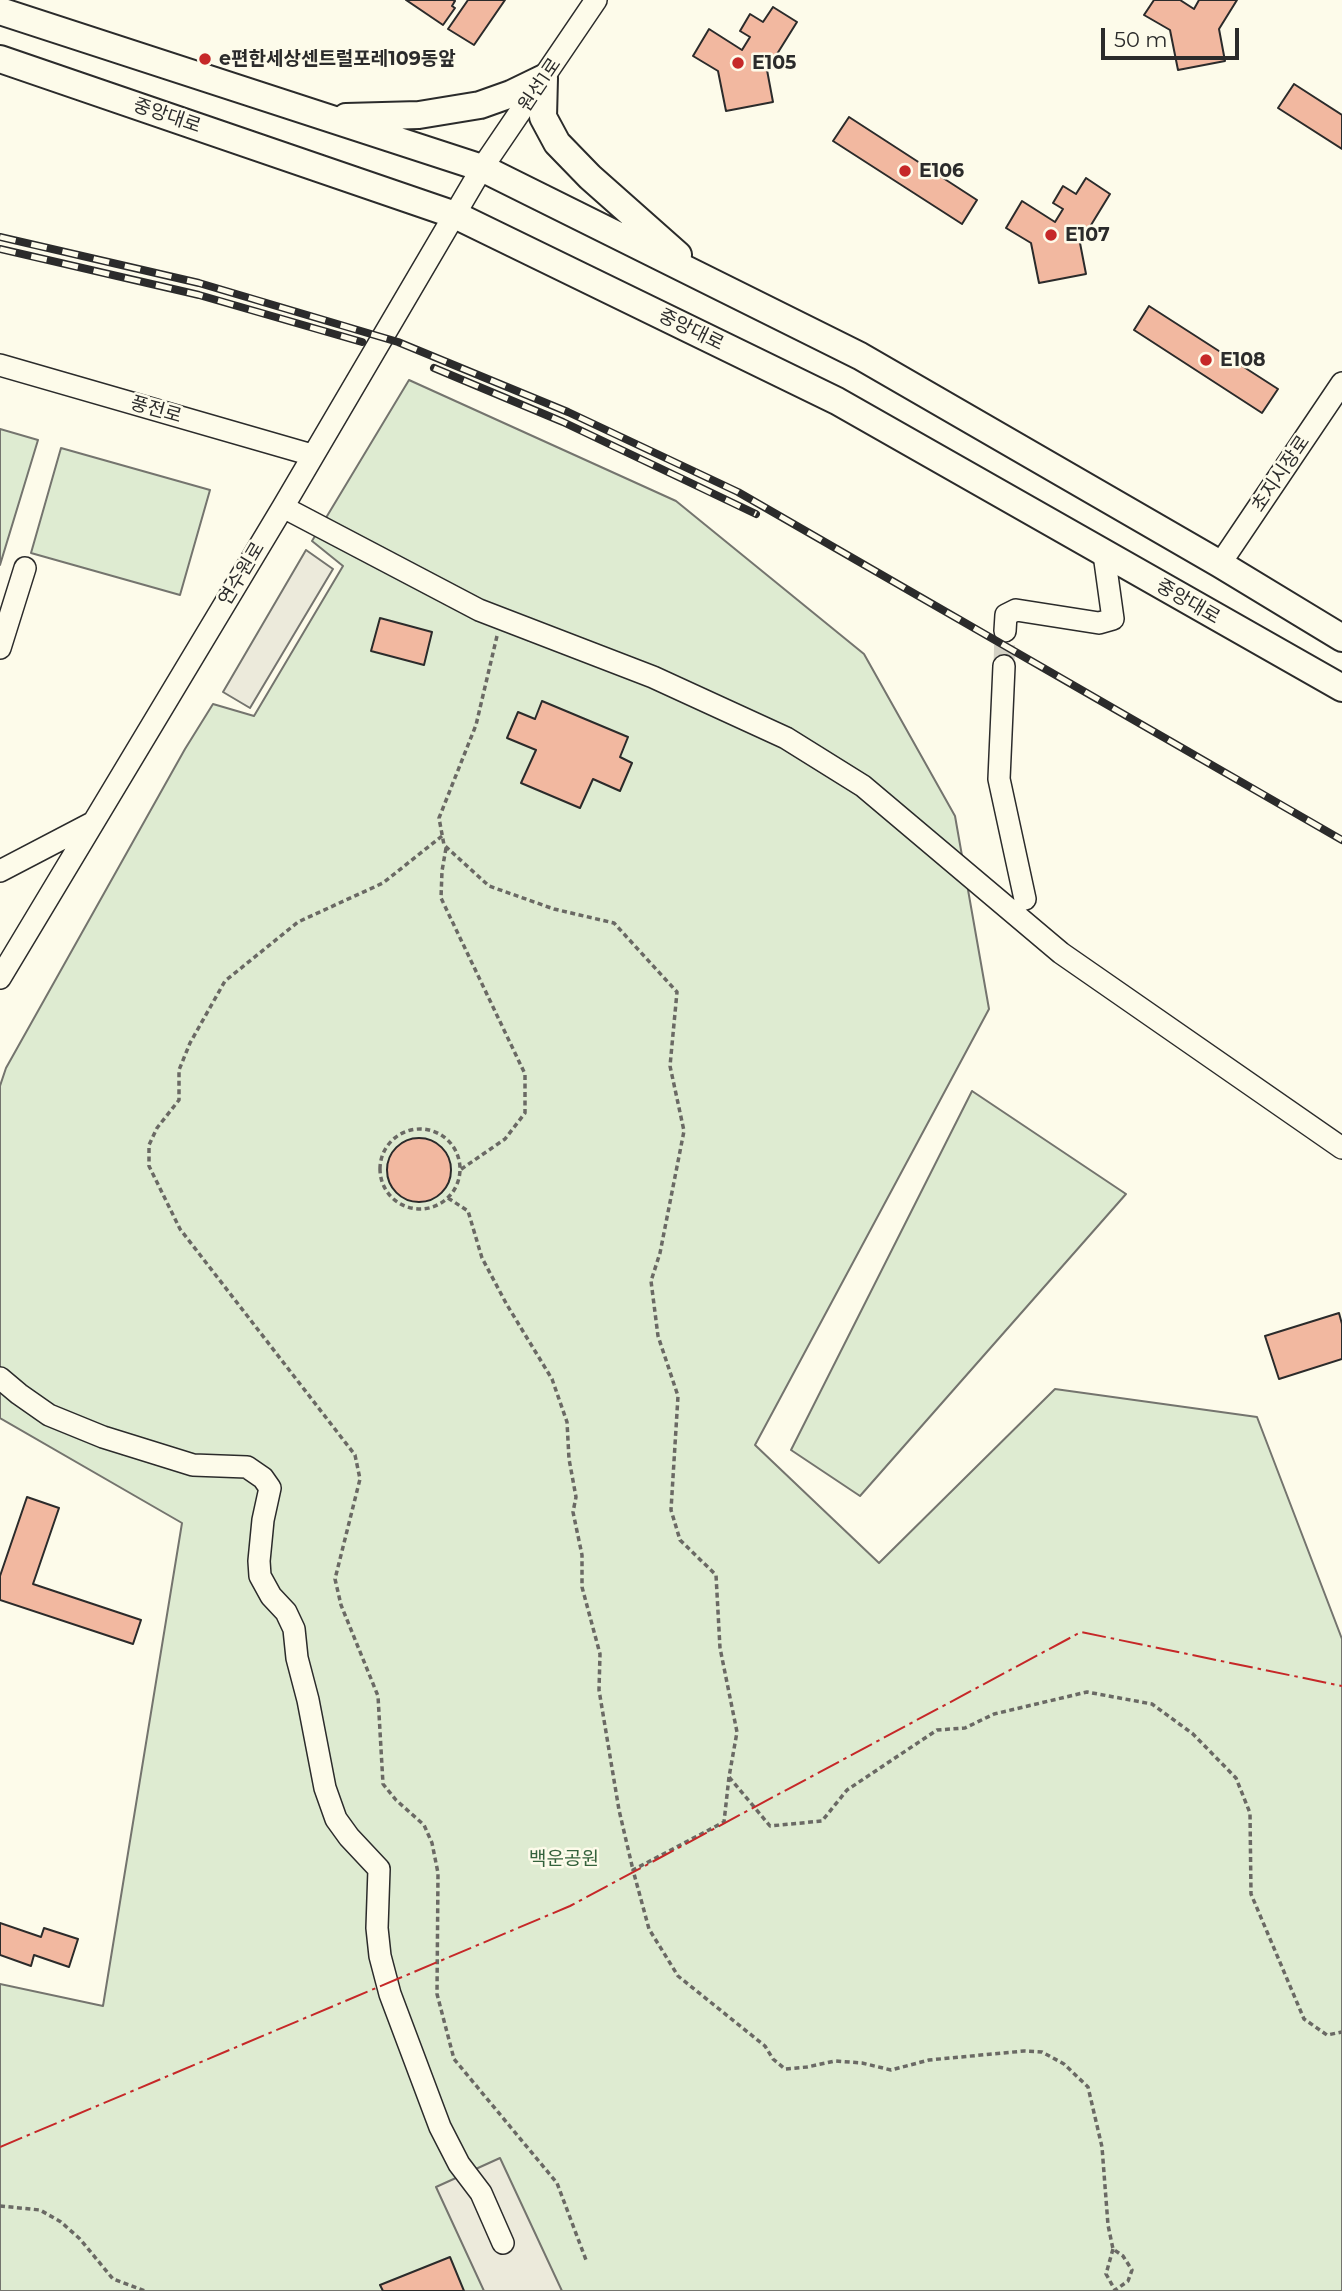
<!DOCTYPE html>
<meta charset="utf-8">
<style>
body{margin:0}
#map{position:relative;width:1342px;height:2291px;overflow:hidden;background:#fdfbea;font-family:Montserrat,sans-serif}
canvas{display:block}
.scale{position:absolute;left:1101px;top:28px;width:138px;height:32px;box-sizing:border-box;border:4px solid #2b2b2b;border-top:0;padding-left:9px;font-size:21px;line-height:24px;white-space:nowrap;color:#2b2b2b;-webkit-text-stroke:5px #fdfbea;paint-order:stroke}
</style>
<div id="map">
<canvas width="1342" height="2291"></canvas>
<div class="scale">50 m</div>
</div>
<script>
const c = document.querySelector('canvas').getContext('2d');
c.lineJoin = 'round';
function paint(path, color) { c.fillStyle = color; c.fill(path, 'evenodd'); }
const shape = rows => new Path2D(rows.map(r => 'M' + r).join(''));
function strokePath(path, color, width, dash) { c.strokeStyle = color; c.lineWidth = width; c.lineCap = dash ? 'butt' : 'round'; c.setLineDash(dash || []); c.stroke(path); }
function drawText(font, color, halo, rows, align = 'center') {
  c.font = font + ' Montserrat,"Noto Sans KR",sans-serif'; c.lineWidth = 5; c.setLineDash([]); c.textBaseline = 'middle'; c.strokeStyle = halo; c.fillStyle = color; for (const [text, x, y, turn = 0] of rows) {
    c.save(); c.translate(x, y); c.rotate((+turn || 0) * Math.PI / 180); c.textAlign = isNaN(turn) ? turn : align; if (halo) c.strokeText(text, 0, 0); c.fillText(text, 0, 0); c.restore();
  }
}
const green = shape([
 [409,380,676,501,864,654,955,816,989,1009,755,1445,879,1563,1055,1389,1257,1417,1342,1639,1342,2291,0,2291,0,1984,103,2006,182,1523,0,1418,0,1086,6,1068,185,749,213,704,254,716,343,566,312,541,409,380],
 [0,429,38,440,0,565,0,429],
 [61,448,210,490,180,595,31,553,61,448],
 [972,1091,1126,1194,860,1496,791,1450,972,1091]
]);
const parking = shape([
 [306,550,333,569,250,708,223,692,306,550],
 [500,2158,562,2291,484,2291,436,2187,500,2158]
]);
const building = shape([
 [406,0,453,0,455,1,452,6,455,8,443,25,406,0],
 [468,0,505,0,474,45,448,29,468,0],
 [1154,0,1180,0,1194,9,1199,0,1237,0,1219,29,1225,61,1178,70,1170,30,1144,15,1154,0],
 [773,7,797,22,767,70,773,102,726,111,718,71,693,56,709,29,742,50,750,37,740,31,750,14,763,22,773,7],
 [1294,84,1342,115,1342,149,1278,108,1294,84],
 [849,117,977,200,962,224,833,141,849,117],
 [1086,178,1110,194,1080,243,1086,274,1039,283,1031,243,1006,228,1022,201,1055,222,1063,209,1053,203,1063,186,1076,194,1086,178],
 [1149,306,1278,389,1262,413,1134,330,1149,306],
 [380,618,432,632,424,665,371,651,380,618],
 [542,701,628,737,620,757,632,763,620,791,593,779,580,808,521,783,536,750,507,738,518,712,535,719,542,701],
 '387 1170a32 32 0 1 1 64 0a32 32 0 1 1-64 0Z',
 [1339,1313,1342,1324,1342,1359,1279,1379,1265,1336,1339,1313],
 [27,1497,59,1508,33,1584,141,1620,133,1644,0,1600,0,1576,27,1497],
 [0,1923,41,1937,44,1928,78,1939,69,1967,34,1955,31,1966,0,1955,0,1923],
 [450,2257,464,2291,383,2291,380,2285,450,2257]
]);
const minorTunnel = shape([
 [1004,666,1005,631]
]);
const path = shape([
 [497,636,476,725,439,818,444,845,489,886,554,909,614,923,677,992,670,1066,684,1131,660,1253,651,1281,658,1336,678,1396,671,1510,680,1540,716,1575,720,1648,737,1732,729,1777,770,1826,822,1821,847,1790,937,1730,965,1728,994,1714,1087,1692,1152,1704,1193,1734,1236,1778,1250,1813,1251,1894,1304,2019,1327,2035,1342,2032],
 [442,836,383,883,298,922,225,981,190,1043,179,1070,179,1100,157,1128,149,1145,149,1166,180,1229,355,1455,360,1479,335,1579,341,1605,378,1696,383,1784,396,1800,424,1825,432,1843,438,1873,437,1994,454,2059,557,2183,586,2260],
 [446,848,442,871,441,898,525,1074,525,1113,505,1139,460,1170],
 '380 1169a40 40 0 1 1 80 0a40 40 0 1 1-80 0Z',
 [448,1198,468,1211,482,1258,507,1305,552,1379,567,1422,569,1459,576,1497,573,1512,582,1555,582,1587,600,1654,599,1690,619,1810,633,1870],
 [729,1777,724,1822,633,1870,649,1929,678,1976,765,2046,773,2059,785,2069,807,2067,835,2061,862,2063,891,2070,929,2060,1024,2051,1042,2052,1064,2064,1088,2087,1102,2147,1108,2225,1113,2249,1123,2256,1132,2270,1128,2281,1114,2291],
 [0,2206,40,2210,61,2222,80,2239,113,2279,145,2291],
 [1113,2249,1106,2274,1115,2290]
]);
const minor = shape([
 [0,365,312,455],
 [283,507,479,610,653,677,786,738,863,786,1061,953,1342,1148],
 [1220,564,1342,383],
 [1005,631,1006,615,1016,610,1099,623,1113,619,1104,554],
 [0,648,25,568],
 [1004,666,999,779,1025,899],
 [0,871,92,823],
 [0,978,283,507,482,168,596,0],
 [0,1378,19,1394,49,1415,103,1437,193,1465,247,1467,263,1478,270,1488,263,1520,259,1561,260,1576,271,1596,286,1612,294,1629,297,1658,308,1700,325,1788,336,1819,349,1837,379,1869,377,1928,380,1956,390,1994,440,2127,459,2164,481,2193,503,2243]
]);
const major = shape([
 [0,11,482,168,860,356,1220,564,1342,638],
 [0,59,455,215,837,401,1342,688],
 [346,117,419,115,480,105,511,94,544,78,543,117,557,143,590,177,678,255]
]);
const rail = shape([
 [0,237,199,283,398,342,568,412,738,492,1342,840],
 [0,249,199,295,362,342],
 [434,368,563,422,756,514]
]);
const power = shape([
 [0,2147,570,1906,1081,1632,1342,1686]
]);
const markers = [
 [205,59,7,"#c62828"],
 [738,63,7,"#c62828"],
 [905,171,7,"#c62828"],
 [1051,235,7,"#c62828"],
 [1206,360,7,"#c62828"]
];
const poiNames = [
 ["e편한세상센트럴포레109동앞",219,59],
 ["E105",752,63],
 ["E106",919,171],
 ["E107",1065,235],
 ["E108",1220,360]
];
const streetNames = [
 ["원선1로",540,85,-56],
 ["중앙대로",167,116,19],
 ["중앙대로",691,330,26],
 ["풍전로",156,410,16],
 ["초지시장로",1281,474,-56],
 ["연수원로",242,574,-59],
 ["중앙대로",1188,602,30]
];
const parkNames = [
 ["백운공원",564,1859]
];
paint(green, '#deebd1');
strokePath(green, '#74746e', 2);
paint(parking, '#eceadb');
strokePath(parking, '#74746e', 2);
paint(building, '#f2b8a0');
strokePath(building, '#2b2b2b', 2);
strokePath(minorTunnel, '#d3d1c4', 21, [21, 10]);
strokePath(minor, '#2b2b2b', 24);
strokePath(major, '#2b2b2b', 30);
strokePath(path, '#6a6964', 3.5, [5, 3.5]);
strokePath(minor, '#fdfbea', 21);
strokePath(major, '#fdfbea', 26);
strokePath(rail, '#2b2b2b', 8);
strokePath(rail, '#fdfbea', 5, [16]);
strokePath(power, '#c62828', 2, [24, 5, 3.5, 5]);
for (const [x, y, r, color] of markers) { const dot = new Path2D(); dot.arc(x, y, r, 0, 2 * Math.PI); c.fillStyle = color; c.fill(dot); strokePath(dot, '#fdfbea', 2.5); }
drawText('bold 19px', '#2b2b2b', '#fdfbea', poiNames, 'left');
drawText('19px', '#2b2b2b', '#fdfbea', streetNames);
drawText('19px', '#34623c', '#fdfbea', parkNames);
</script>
